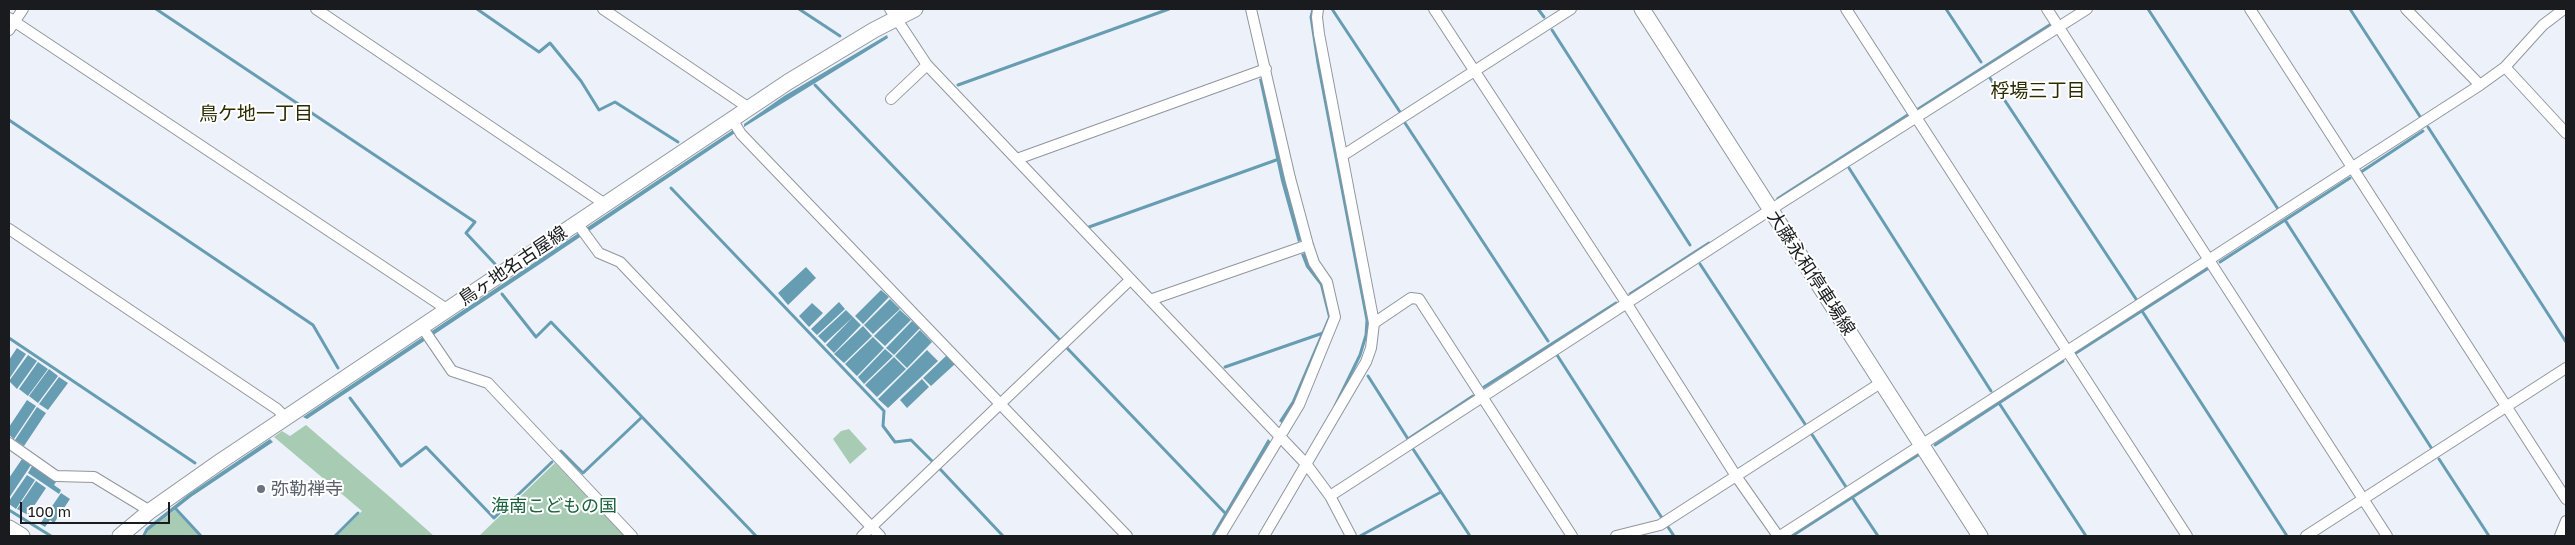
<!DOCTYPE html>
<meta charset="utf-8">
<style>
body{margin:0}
#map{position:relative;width:2575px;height:545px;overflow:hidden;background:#edf2fa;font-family:"Golos Text",sans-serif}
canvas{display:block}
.frame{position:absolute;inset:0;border:10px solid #191b1e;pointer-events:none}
.scale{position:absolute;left:20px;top:502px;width:150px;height:22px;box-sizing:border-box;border:2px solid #191b1e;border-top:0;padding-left:6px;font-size:15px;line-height:18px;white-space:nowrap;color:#191b1e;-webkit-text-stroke:4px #fff;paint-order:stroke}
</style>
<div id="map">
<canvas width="2575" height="545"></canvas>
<div class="frame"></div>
<div class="scale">100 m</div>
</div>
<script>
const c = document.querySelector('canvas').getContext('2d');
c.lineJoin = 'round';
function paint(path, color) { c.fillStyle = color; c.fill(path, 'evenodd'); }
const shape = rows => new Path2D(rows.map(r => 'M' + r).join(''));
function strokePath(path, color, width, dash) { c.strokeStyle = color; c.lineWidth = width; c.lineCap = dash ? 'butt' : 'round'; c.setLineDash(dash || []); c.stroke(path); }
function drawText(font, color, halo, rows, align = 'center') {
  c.font = font + ' "Golos Text","Noto Sans JP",sans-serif'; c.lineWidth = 4; c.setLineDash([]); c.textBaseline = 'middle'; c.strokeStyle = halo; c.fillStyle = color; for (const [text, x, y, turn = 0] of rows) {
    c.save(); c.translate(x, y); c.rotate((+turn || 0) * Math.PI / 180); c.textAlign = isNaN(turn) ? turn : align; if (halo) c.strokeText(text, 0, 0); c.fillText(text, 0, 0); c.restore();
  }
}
const green = shape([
 [306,425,390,497,434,536,337,536,362,511,274,437,282,431,290,436],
 [849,429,867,449,850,464,833,439,841,431],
 [555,463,625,536,479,536],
 [175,510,200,536,145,536,148,531]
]);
const water = shape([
 [2050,23,2052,27,1920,113,1917,108],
 [887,35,888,38,744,127,744,124,784,96],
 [1262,78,1302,240,1298,242,1281,181,1259,79],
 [1908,113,1910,118,1778,200,1776,198],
 [733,130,735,133,537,266,307,419,303,417],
 [1305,253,1309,265,1323,284,1331,317,1295,403,1283,424,1279,421,1292,401,1328,317,1320,285,1306,267,1301,254],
 [806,267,816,278,788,305,778,293],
 [881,290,889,297,863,324,855,316],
 [890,299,900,309,873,334,864,325],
 [839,302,845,309,817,335,811,329],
 [812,303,823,313,809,327,799,316],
 [846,310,861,325,834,353,826,345,853,317,825,343,818,336],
 [900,310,911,320,885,346,874,336],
 [912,321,920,328,894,355,886,348],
 [863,326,872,336,844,363,834,354],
 [920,330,932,342,907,368,895,356],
 [873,337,884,348,857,376,845,364],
 [17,348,26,354,9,379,9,360],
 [885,349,893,356,864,384,858,377],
 [927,350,938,361,888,408,878,399],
 [28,355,37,361,17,389,9,381],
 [947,355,955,364,931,386,923,378],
 [894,357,906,369,877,397,865,385],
 [38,362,48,369,28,396,19,389],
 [49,369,58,376,38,403,29,396],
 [59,377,68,383,48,410,39,404],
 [922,379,929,387,907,408,900,400],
 [27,400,36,406,14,439,9,435,9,427],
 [37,407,46,413,24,446,15,440],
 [270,439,273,442,191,497,148,531,145,536,142,536,146,528,189,494],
 [1268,439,1271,442,1215,536,1211,536],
 [22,459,31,465,9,498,9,478],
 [32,466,56,482,54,485,61,490,59,494,28,473],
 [27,475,35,480,16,509,9,504,9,501],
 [36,481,46,488,28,515,17,509],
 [61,493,70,499,54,523,50,520,45,527,40,524]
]);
const stream = shape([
 [156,9,475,222,466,233,495,264],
 [477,9,539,52,550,43,581,81,599,110,615,102,678,142],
 [799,9,840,36],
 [1313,9,1311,17,1318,63,1367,320,1366,335,1360,355,1335,406],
 [1332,9,1400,112],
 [1538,9,1544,17],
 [1946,9,1981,62],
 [2148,9,2278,209],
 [2350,9,2421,118],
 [1552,30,1690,245],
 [1990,78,2136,299],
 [815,85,1060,340],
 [958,85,1169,9],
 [9,120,313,325,338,368],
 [1405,123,1548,341],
 [2428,127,2566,342],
 [1849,168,1991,391],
 [2361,172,2423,131],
 [671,188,884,411,883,426,895,442,911,440,933,462],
 [2285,220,2432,449],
 [1089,227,1279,159],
 [2220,262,2350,178],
 [1700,264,1805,424],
 [502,294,536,337,551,322,756,536],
 [1630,294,1709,243],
 [2142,311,2287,536],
 [9,338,195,463],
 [1067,348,1225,513],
 [2076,353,2207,269],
 [1557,355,1662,518],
 [1225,367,1323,333],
 [1368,376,1408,439,1473,396],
 [1484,387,1616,303],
 [350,398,401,466,426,447,494,518,552,462],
 [1999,403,2086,536],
 [1811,433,1846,487],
 [1935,445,2063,361],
 [1413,449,1470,536],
 [561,451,583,473,642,417],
 [2439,459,2489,536],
 [940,469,1003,536],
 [1852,497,1878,536],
 [176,509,201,536],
 [9,510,51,536],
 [1668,527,1674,536],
 [335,536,358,513],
 [1360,536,1441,492],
 [1792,536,1918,455]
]);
const street = shape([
 [316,9,605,204],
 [603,9,749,108],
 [890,9,927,65,1307,465,1330,496,1351,536],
 [1434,9,1627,304,1736,476,1778,536],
 [1846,9,2187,536],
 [2047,9,2387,536],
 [2250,9,2566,499],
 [2406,9,2480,85],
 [9,18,448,310],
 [9,30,23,9],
 [2505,67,2566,133],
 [891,99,927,65],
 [732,119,741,134,1127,536],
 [1342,156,1571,9],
 [1017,159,1266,69],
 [577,223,599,253,620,262,880,536],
 [9,229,277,409,286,418],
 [1150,300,1308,245],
 [1374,323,1411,298,1419,299,1572,536],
 [422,327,452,371,488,383,632,536],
 [9,443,56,476,94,477,150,511],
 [1330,496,1770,210,2087,9],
 [862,536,1130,280],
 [1220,536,1299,405,1335,317,1327,282,1314,263,1308,245,1290,178,1251,9],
 [1264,536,1366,362,1371,348,1374,323,1319,34,1317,17,1318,9],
 [1616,536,1660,525,1882,382],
 [1780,536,2480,85,2505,67,2543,25,2564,9],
 [2306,536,2566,368],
 [2560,536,2566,521]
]);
const secondary = shape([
 [1642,9,1980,536],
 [9,528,22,536],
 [120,536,150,511,221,461,788,82,874,30,915,9]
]);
const markers = [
 [261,489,5,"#6b7280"]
];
const streetNames = [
 ["鳥ヶ地名古屋線",513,266,-34],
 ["大藤永和停車場線",1811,273,57]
];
const worshipNames = [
 ["弥勒禅寺",271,489]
];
const parkNames = [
 ["海南こどもの国",554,506]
];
const neighbourhoodNames = [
 ["桴場三丁目",2038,91],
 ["鳥ケ地一丁目",256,114]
];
paint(green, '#a8cbb4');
paint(water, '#679db2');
strokePath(stream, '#679db2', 3);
strokePath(street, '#91969d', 12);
strokePath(secondary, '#91969d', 17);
strokePath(street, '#fff', 10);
strokePath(secondary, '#fff', 15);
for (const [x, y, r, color] of markers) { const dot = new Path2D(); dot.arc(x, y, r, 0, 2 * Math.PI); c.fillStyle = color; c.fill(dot); strokePath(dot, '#fff', 2); }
drawText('18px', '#191b1e', '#fff', streetNames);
drawText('18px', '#5b616d', '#fff', worshipNames, 'left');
drawText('18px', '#1a633e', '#fff', parkNames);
drawText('19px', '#2b2c02', '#fff', neighbourhoodNames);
</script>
